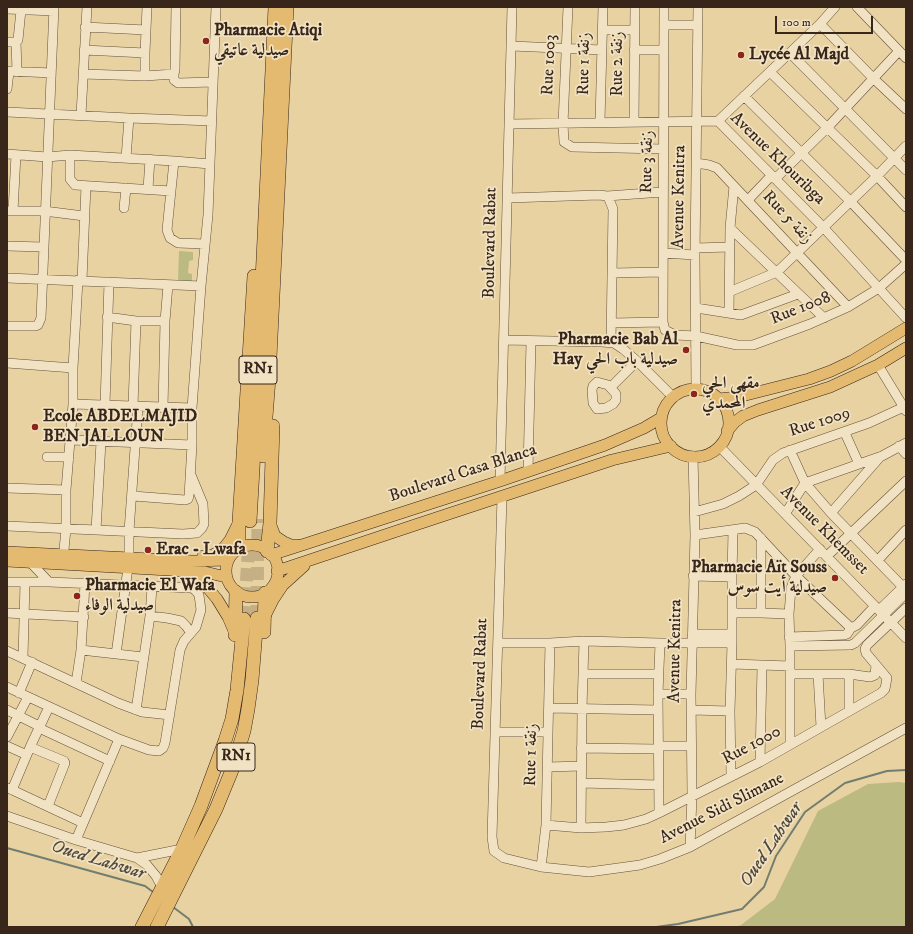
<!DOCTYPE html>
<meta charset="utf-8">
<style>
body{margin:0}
#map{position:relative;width:913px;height:934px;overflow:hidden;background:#e8d2a1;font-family:"IM FELL DW Pica",serif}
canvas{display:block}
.frame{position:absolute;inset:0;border:8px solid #38261b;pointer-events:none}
.scale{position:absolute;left:775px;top:16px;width:98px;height:18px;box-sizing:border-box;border:2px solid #38261b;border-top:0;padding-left:5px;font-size:12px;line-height:14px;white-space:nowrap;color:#38261b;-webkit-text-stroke:3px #f0e2c2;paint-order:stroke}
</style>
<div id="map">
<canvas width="913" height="934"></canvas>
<div class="frame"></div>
<div class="scale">100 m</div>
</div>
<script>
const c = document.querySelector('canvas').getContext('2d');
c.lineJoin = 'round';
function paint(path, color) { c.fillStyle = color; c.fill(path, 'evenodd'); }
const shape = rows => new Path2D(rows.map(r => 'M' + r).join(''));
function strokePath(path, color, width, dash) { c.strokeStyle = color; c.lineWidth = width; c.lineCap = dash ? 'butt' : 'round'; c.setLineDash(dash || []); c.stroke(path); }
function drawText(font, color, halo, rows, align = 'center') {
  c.font = font + ' "IM FELL DW Pica",Amiri,serif'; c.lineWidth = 3.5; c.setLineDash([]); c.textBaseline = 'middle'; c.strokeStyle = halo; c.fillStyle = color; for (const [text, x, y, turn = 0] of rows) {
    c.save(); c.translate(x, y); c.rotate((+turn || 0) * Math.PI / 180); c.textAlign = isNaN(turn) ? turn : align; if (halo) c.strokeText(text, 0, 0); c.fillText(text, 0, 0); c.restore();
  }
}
const green = shape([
 [179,251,193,252,193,260,189,261,188,273,192,274,192,282,178,281],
 [899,782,906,783,906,927,735,927,741,925,775,899,818,811,868,784]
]);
const stream = shape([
 [7,848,145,886,153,892],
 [173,907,189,919,193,927],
 [656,927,678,924,742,909,764,887,776,856,805,812,845,783,887,771,906,770]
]);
const highwayTunnel = shape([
 [257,618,258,519],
 [244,619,249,541]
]);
const minor = shape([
 [568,7,563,124,564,142,572,147,663,149],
 [664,7,663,322,665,330,675,335,696,336,737,345,753,345,810,324,848,307,879,288,906,264],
 [857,7,906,58],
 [7,9,54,11],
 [820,24,874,79,906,109],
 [664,25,697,25],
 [85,27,146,30],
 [602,30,635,30],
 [16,41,17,72],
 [7,42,14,42,18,40,21,10],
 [512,46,602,50],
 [84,50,145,53],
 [634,50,664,50],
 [790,53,906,170],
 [770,72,877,176,906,207],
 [83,74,145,76,174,74,175,70,176,7],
 [174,74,174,80,178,83,213,82],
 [145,76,145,53,147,7],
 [7,89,9,72,10,71,51,73],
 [744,96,850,201,906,260],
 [7,112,129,118,212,121],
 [81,115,87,7],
 [718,121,820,24,835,7],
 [600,122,603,7],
 [634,122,635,7],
 [510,124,718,121,823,227,906,318],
 [7,154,47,157,70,155,70,179,75,185,171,191],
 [70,155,174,161],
 [126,158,129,118],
 [696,163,709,165,717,168,848,307],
 [775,179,827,128,899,51],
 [148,189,150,159],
 [607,196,663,192],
 [508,198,599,195,607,196,609,199,613,209,611,342],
 [748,200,771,176],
 [124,208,126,188],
 [7,211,44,211,84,216],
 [13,211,16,155],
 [730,228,824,318],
 [205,244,178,243,170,238,167,230,174,161,210,164],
 [7,246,43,247],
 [695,248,730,247],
 [663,253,695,255],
 [612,273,663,272],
 [7,278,201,286],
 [82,280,86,186],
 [729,292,777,272,877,176,906,146],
 [696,308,741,315,798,294],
 [729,313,730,228,734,186],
 [107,317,136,321,165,321],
 [611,323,663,322],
 [7,326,35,326,38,325,41,318,54,7],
 [504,340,602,342,614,343,623,349,637,361,673,397],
 [7,363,73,368],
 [878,365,906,411],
 [597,382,608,385,616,394,616,400,613,404,606,408,597,409,593,403,592,390,593,386,597,382],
 [611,387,637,361],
 [696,388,695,255,698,7],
 [73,404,192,408],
 [105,405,109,282],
 [133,406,136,321],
 [163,408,165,321,168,285],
 [845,433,859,464],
 [71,440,192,445],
 [101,442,96,530,183,534,197,533,202,528,204,524,203,504,191,475],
 [719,446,906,638],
 [899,446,906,454],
 [790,450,805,483,831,513,903,587],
 [47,457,69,457],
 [528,471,531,341],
 [500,481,512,7],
 [7,488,66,490],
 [133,496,185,500,188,499,189,496,192,445,192,408,201,286,208,215,216,7],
 [502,497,492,837,494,851,504,858,541,867,589,872,640,865,660,859,690,847,906,728],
 [694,512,723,504,739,496,756,485,773,460,783,453,869,423,906,406],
 [831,513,880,457],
 [785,514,805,483,882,456,906,443],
 [7,526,96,530],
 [695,535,745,528,755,532,796,576,851,628,857,625,875,606],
 [761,538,761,613,789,614],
 [827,556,906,481],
 [129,558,129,531,138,407],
 [63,560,66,529,66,490,73,404,73,368,78,280],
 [878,560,906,530],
 [30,562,49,582],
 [693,576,732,577],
 [7,582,49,582,192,588,196,591,199,595,201,610,196,627,184,641,180,650,165,743,163,748,159,751,149,750,119,739,7,687],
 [879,610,906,584],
 [7,613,84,617],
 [732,613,761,613],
 [150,616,167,618,181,621,186,626,191,633],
 [693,634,732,634],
 [789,637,844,635,847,634,851,628],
 [498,643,550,643,584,641,660,643,732,643,730,711,731,776],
 [732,643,732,577,733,530],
 [790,646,789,614,791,588,796,576,820,549],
 [81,650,143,657],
 [7,651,118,703,142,712,170,715],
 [116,654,128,568],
 [23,658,25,582],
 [732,664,790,666],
 [583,674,659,674],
 [791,674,849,674,870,677,875,675,876,665],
 [818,674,821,727],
 [849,674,849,711],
 [76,683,81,650,85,584],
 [19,693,32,662],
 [658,694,691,694],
 [549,708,658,710],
 [7,710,39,726],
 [136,710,150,616,152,587],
 [691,710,730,711],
 [39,728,110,761],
 [495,732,548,732],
 [7,737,28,697],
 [790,744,790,646,851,645,855,643,906,593],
 [7,746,27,755],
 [658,746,691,746],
 [30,747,64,761,65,763,48,806],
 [581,748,658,749],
 [760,762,762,666],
 [548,767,581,766],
 [581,783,659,785],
 [8,788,83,823],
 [12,790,31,745,49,707],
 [659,813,658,694,660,643],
 [7,816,76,840,137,858,147,865,156,876,162,887],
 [546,825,581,828,606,827,624,825,646,819,659,813,760,762,881,693,885,689,887,678,866,653,865,649,867,645,906,608],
 [581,828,582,709,584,641],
 [76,840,119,739],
 [690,847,692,796,691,694,695,535,693,456],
 [137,858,182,849],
 [541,867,546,825,550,643]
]);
const major = shape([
 '661 423a34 34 0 1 1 68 0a34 34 0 1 1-68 0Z',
 [719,399,738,397,809,379,831,371,852,361,906,328],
 [727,431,735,422,743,416,758,410,830,387,878,365,906,348],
 [270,523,275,536,284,542,291,545,297,545],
 '226 571a26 26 0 1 1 52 0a26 26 0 1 1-52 0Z',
 [7,552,192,561,228,560],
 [271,555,500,481,605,445,644,428,661,418],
 [203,556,213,555,223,549,230,540,239,522],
 [7,561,205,572,226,577],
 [187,571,207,587,217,599,228,617,234,631],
 [277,571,418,524,612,460,671,446],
 [265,616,273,600,283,585,304,566]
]);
const highway = shape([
 [263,456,269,378,287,7],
 [250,521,253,469,275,7],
 [239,549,239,522,254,276],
 [267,551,270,523,273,426],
 [264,632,265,593],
 [235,635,236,592],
 [142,927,182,849,201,806,225,741,232,719,237,690,244,619],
 [157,927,216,809,232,770,244,731,248,709,252,680,257,618]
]);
const markers = [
 [206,41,4,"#8f2418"],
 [741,55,4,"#8f2418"],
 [686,350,4,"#8f2418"],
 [694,394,4,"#8f2418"],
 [35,427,4,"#8f2418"],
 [148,550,4,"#8f2418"],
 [835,578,4,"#8f2418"],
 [77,596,4,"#8f2418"]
];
const shields = [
 [258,370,38],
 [236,757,38]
];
const shieldNames = [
 ["RN1",258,370],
 ["RN1",236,757]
];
const poiNames = [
 ["Pharmacie Atiqi",214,31],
 ["صيدلية عاتيقي",214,51],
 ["Lycée Al Majd",749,55],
 ["Pharmacie Bab Al",678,340,"right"],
 ["Hay صيدلية باب الحي",678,360,"right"],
 ["مقهى الحي",702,384],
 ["المحمدي",702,404],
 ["Ecole ABDELMAJID",43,417],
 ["BEN JALLOUN",43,437],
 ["Erac - Lwafa",156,550],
 ["Pharmacie Aït Souss",827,568,"right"],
 ["صيدلية أيت سوس",827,588,"right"],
 ["Pharmacie El Wafa",85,586],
 ["صيدلية الوفاء",85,606]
];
const streetNames = [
 ["Rue 1 زنقة",585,64,-89],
 ["Rue 2 زنقة",618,64,-90],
 ["Rue 1003",550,65,-87],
 ["Avenue Khouribga",777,159,44],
 ["Rue 3 زنقة",648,162,-89],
 ["Avenue Kenitra",680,197,-89],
 ["Rue 5 زنقة",787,218,47],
 ["Boulevard Rabat",491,243,-89],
 ["Rue 1008",801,309,-22],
 ["Rue 1009",820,423,-18],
 ["Boulevard Casa Blanca",463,474,-18],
 ["Avenue Khemsset",824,531,45],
 ["Avenue Kenitra",676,651,-89],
 ["Boulevard Rabat",481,674,-88],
 ["Rue 1000",752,746,-28],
 ["Rue 1 زنقة",532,755,-89],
 ["Avenue Sidi Slimane",722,809,-27]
];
const waterNames = [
 ["Oued Lahwar",772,845,-56],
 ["Oued Lahwar",98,861,17]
];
paint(green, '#bbba81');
strokePath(stream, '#717d70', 2);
strokePath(highwayTunnel, '#c5b086', 13, [13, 6]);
strokePath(minor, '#64513c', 10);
strokePath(major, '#38261b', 12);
strokePath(highway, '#38261b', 14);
strokePath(minor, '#f0e2c2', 9);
strokePath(major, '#e4b970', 11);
strokePath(highway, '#e4b970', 13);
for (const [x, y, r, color] of markers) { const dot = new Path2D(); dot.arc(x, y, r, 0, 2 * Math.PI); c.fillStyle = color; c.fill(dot); strokePath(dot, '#f0e2c2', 1.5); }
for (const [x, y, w] of shields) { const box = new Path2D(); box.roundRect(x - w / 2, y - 14, w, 28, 3); c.fillStyle = '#f0e2c2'; c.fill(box); strokePath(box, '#38261b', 1); }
drawText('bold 16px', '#38261b', null, shieldNames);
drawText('bold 17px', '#38261b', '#f0e2c2', poiNames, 'left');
drawText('17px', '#38261b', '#f0e2c2', streetNames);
drawText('italic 18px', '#504a3e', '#f0e2c2', waterNames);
</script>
